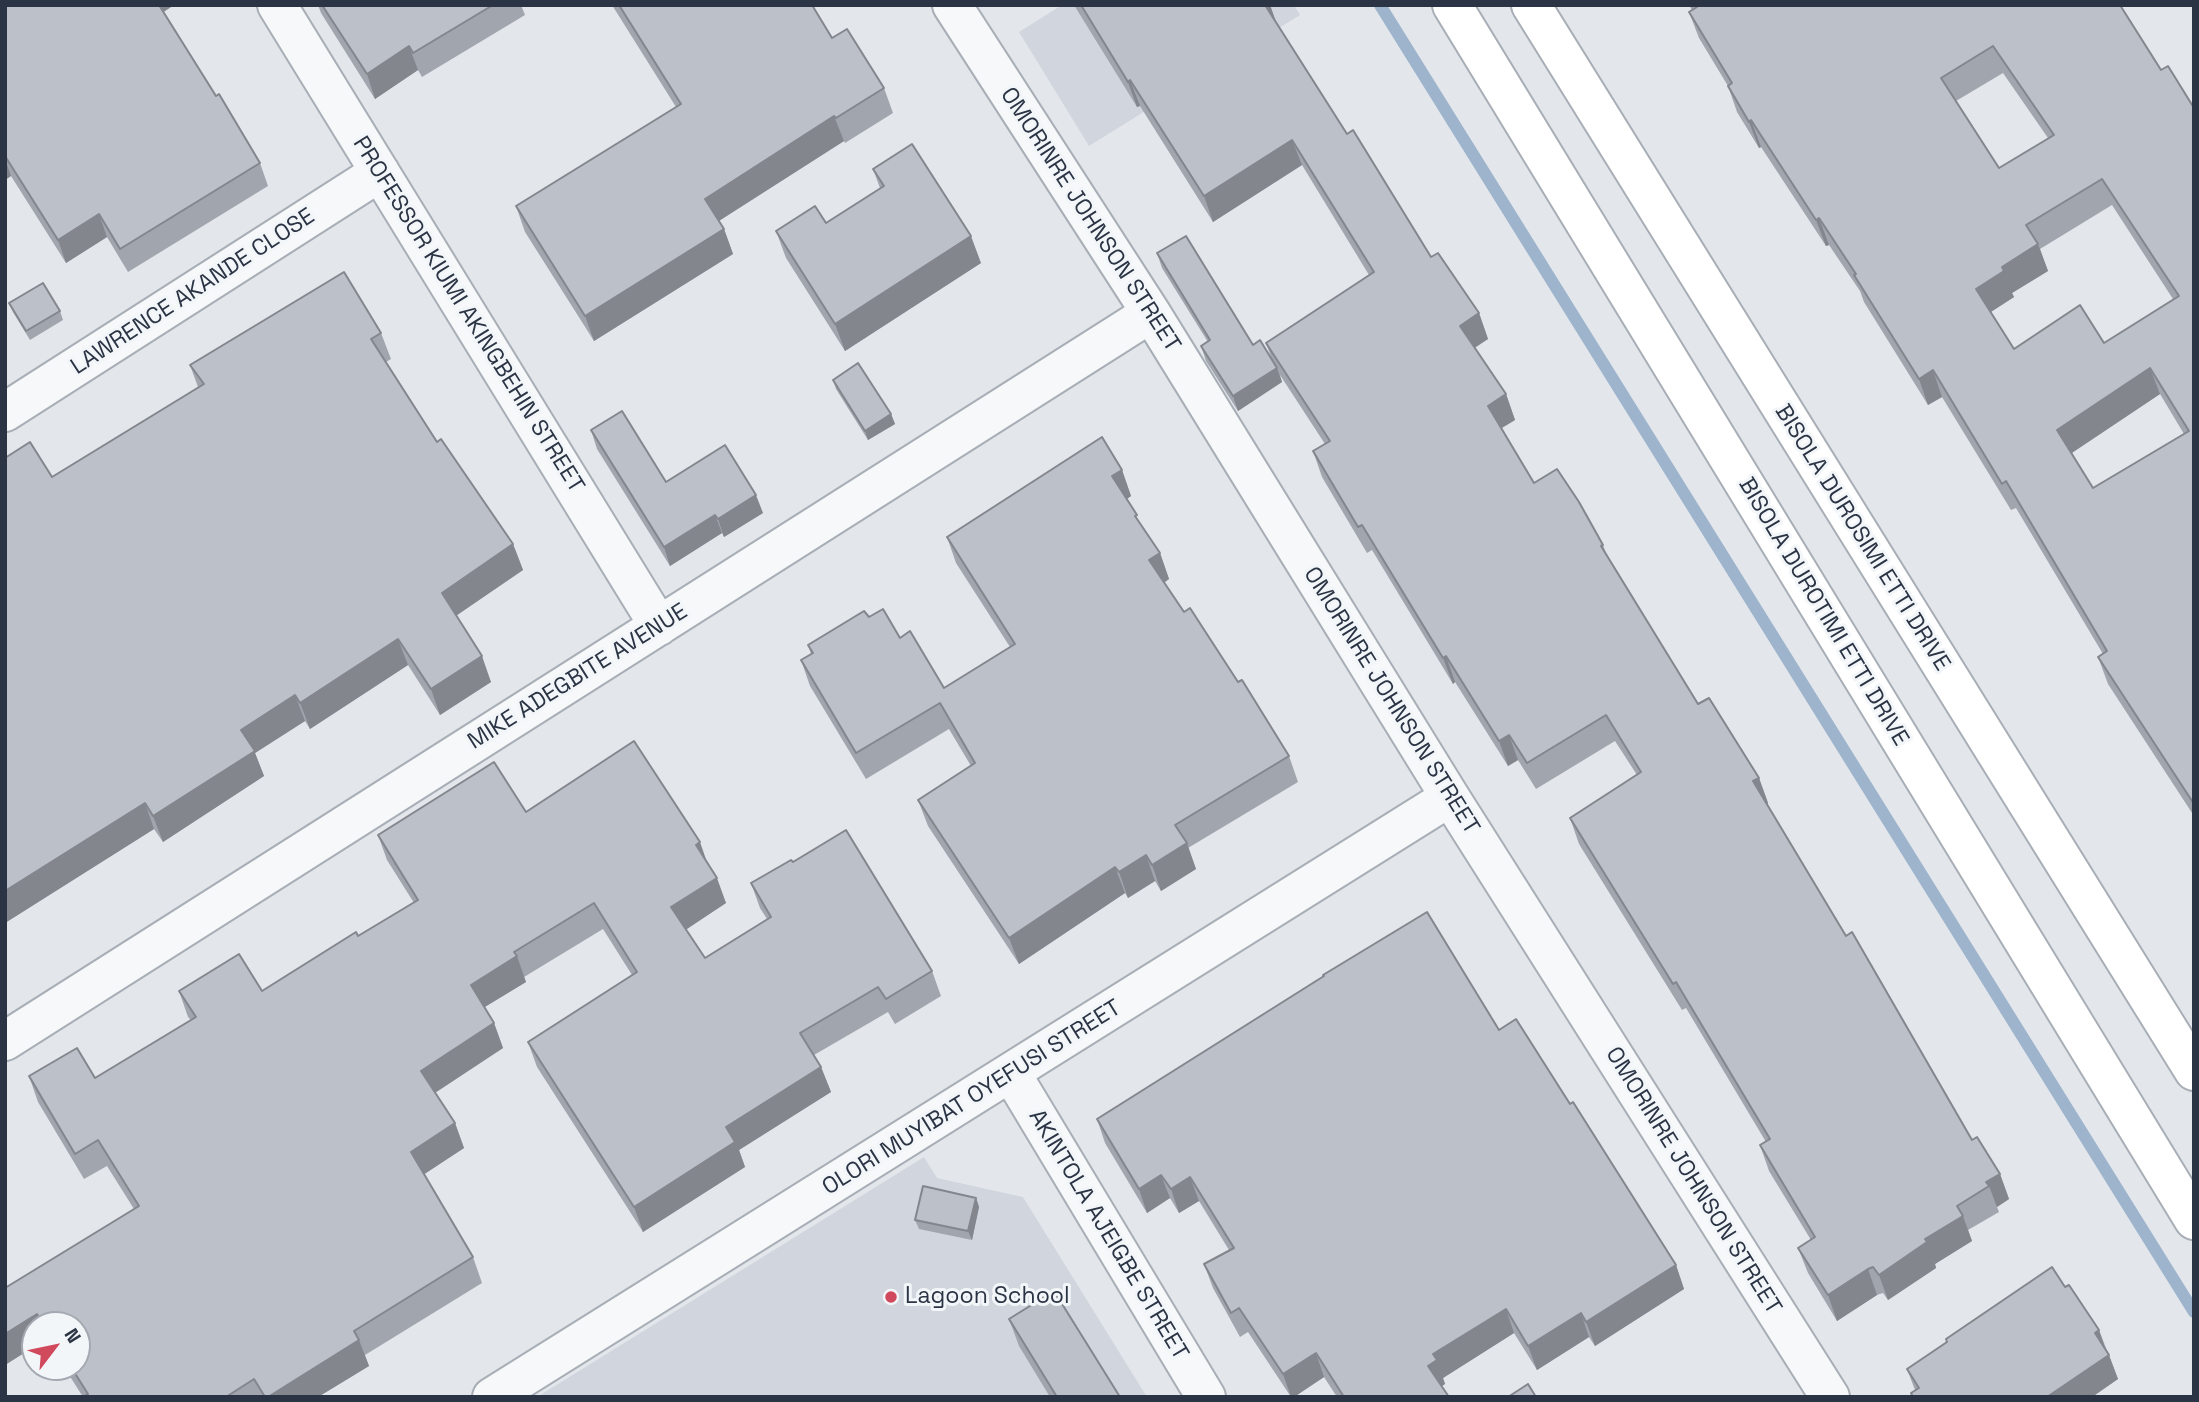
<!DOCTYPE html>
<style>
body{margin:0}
#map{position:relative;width:2199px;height:1402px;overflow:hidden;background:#e3e7ec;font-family:"Space Grotesk",sans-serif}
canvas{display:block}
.frame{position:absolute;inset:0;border:7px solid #2b3444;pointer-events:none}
.north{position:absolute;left:21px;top:1311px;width:70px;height:70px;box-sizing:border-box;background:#f3f6f9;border:2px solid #a3a8b1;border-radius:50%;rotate:58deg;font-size:19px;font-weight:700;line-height:28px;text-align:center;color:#2b3444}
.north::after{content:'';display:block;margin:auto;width:24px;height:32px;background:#d1495c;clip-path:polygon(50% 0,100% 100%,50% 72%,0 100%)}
</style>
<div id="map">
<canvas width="2199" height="1402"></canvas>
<div class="frame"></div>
<div class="north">N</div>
</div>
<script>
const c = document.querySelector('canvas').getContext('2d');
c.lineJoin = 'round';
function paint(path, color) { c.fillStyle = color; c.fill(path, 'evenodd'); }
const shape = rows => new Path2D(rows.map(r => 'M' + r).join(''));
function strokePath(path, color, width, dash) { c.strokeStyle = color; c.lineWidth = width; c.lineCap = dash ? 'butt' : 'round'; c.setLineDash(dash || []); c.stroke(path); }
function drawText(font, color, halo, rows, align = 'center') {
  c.font = font + ' "Space Grotesk",sans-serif'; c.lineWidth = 6; c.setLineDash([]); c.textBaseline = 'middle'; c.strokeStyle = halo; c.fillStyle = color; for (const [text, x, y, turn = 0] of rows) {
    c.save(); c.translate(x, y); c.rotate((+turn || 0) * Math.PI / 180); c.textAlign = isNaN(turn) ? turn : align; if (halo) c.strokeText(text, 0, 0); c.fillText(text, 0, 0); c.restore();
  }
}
const built = shape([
 [1062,5,1294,5,1300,15,1089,146,1019,32],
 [924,1157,937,1178,1023,1197,1147,1397,537,1397]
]);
const stream = shape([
 [1380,5,2194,1312]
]);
const minor = shape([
 [277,5,659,626],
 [952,5,1151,313,1450,797,1830,1397],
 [5,412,380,172],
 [5,1041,1151,313],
 [1011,1073,1206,1397],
 [492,1397,1450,797]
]);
const secondary = shape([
 [1452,5,2194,1220],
 [1531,5,2194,1071]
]);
const wall = shape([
 [5,5,174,5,163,12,216,96,260,163,268,186,128,272,107,237,66,263,11,176,5,180],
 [318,5,521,5,525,15,422,77,418,70,375,99,321,13],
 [612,5,812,5,832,38,884,88,893,113,845,143,844,141,719,221,724,229,733,254,594,341,525,232,516,206,676,107],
 [1074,5,1270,5,1276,22,1347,134,1431,257,1479,313,1488,339,1475,348,1506,394,1515,420,1501,428,1534,483,1603,545,1607,556,1698,704,1759,778,1768,803,1767,804,1846,936,1972,1140,2000,1174,2009,1199,1997,1207,1999,1212,1968,1230,1972,1241,1935,1264,1936,1268,1888,1300,1883,1293,1877,1295,1837,1321,1808,1273,1798,1248,1811,1240,1769,1171,1760,1145,1766,1142,1686,1008,1682,1010,1579,844,1570,818,1637,775,1615,741,1536,789,1518,760,1508,766,1455,682,1453,684,1372,550,1367,553,1322,477,1313,451,1325,444,1280,375,1282,382,1238,411,1206,361,1201,346,1208,342,1162,268,1157,253,1253,345,1272,360,1266,343,1369,275,1302,165,1213,222,1140,106,1137,107],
 [1689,5,2120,5,2161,70,2194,108,2194,816,2108,684,2098,657,2103,654,2016,508,2011,510,1942,397,1928,405,1864,302,1860,291,1829,245,1826,246,1761,147,1759,148,1737,112,1728,86,1699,38,1689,12,1692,10],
 [2003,73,2048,138,1999,168,1956,101],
 [2112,205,2173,299,2104,343,2014,349,1991,312,2014,297,2012,293,2048,271,2040,249],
 [2160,394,2184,434,2093,488,2072,453],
 [873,169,981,263,845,351,786,258,776,231,826,223,880,188],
 [9,303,60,311,63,320,30,340,13,312],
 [381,333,391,359,386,362,437,442,513,544,523,570,456,616,491,682,440,715,408,665,310,729,305,721,255,753,264,776,163,842,154,829,5,923,5,458,52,477,198,387,190,365],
 [833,380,891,414,895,424,868,440,836,389],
 [591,430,666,482,763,513,724,537,722,533,670,566,597,449],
 [1122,470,1131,496,1127,499,1140,524,1160,553,1169,579,1164,583,1184,612,1238,682,1289,756,1298,782,1188,848,1196,869,1161,891,1155,881,1128,898,1125,893,1019,964,928,826,918,800,971,766,949,729,866,779,810,686,801,660,811,654,808,645,900,638,944,688,1010,647,956,563,947,537],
 [526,812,708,864,726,903,686,929,705,958,767,919,760,908,751,883,793,862,932,971,941,996,895,1024,888,1012,814,1055,821,1067,831,1092,739,1150,745,1167,643,1232,537,1067,528,1042,632,975,603,929,524,977,526,982,484,1007,494,1023,503,1048,435,1093,455,1123,464,1148,424,1174,473,1257,482,1283,365,1355,369,1366,318,1397,83,1397,64,1367,77,1367,77,1325,35,1325,35,1346,5,1365,5,1288,134,1209,107,1166,84,1179,38,1102,29,1076,95,1078,191,1020,188,1017,179,991,262,991,358,936,414,903,387,860,378,835],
 [1499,1030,1570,1104,1676,1265,1684,1289,1595,1346,1589,1337,1537,1370,1514,1333,1443,1378,1445,1384,1442,1386,1449,1397,1337,1397,1324,1377,1294,1397,1291,1397,1248,1332,1240,1337,1213,1288,1204,1264,1229,1250,1199,1201,1179,1213,1170,1198,1147,1213,1105,1143,1097,1119],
 [976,1198,979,1207,972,1240,919,1229,915,1220],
 [2065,1287,2099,1330,2118,1379,2092,1397,1912,1397,1911,1393,1915,1390,1907,1369,1947,1342,1946,1339],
 [1009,1319,1120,1397,1050,1397,1019,1346]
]);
const shadedWall = shape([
 [156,5,174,5,159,15],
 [1264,5,1270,5,1276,22],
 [409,46,418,70,375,99,367,74],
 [1130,80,1140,106,1137,107,1128,82],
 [834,116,844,141,714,224,705,199],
 [1751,120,1761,147,1759,148,1749,122],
 [1292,140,1302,165,1213,222,1204,196],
 [5,159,11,176,5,180],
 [99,214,107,237,66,263,58,240],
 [1819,218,1829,245,1826,246,1816,220],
 [724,229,733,254,594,341,585,316],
 [971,236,981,263,845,351,835,324],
 [2038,244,2048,271,2012,293,2014,297,1986,315,1976,289,2002,267],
 [1479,313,1488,339,1469,351,1460,326],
 [1277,368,1282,382,1238,411,1233,396],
 [2150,368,2160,394,2067,456,2057,430],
 [1933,370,1942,397,1928,405,1919,379],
 [1506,394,1515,420,1497,431,1488,406],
 [891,414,895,424,868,440,865,431],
 [1122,470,1131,496,1122,502,1112,476],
 [756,495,763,513,724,537,718,519],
 [715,515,722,533,670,566,664,547],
 [513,544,523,570,451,619,442,593],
 [1160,553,1169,579,1158,586,1149,560],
 [398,639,408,665,310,729,300,703],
 [482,656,491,682,440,715,431,689],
 [1446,656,1455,682,1453,684,1443,658],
 [295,695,305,721,255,753,264,776,163,842,153,816,241,730],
 [1509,735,1518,760,1508,766,1499,741],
 [1759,778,1768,803,1762,807,1753,781],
 [145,803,154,829,5,923,5,891],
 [700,842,709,868,696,845],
 [1187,843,1196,869,1161,891,1152,865],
 [1146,855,1155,881,1128,898,1119,872],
 [1115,867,1125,893,1019,964,1009,938],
 [717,878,726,903,681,933,671,907],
 [517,956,526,982,480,1010,471,985],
 [494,1023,503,1048,430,1096,421,1071],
 [821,1067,831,1092,739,1150,745,1167,643,1232,634,1207,726,1127],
 [455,1123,464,1148,420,1177,411,1152],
 [2000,1174,2009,1199,1997,1207,1989,1186,1986,1182],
 [1161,1175,1170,1198,1147,1213,1139,1189],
 [1190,1177,1199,1201,1179,1213,1171,1189],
 [976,1198,979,1207,972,1240,968,1231],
 [1963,1216,1972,1241,1935,1264,1936,1268,1888,1300,1879,1275,1925,1239],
 [1676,1265,1684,1289,1595,1346,1586,1322],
 [1868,1269,1877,1295,1837,1321,1828,1295],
 [1506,1309,1514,1333,1443,1378,1445,1384,1437,1389,1428,1366,1433,1354],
 [1581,1313,1589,1337,1537,1370,1528,1346],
 [37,1314,41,1325,35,1325,35,1346,5,1365,5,1334],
 [2099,1330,2107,1354,2095,1333],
 [359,1340,369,1366,318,1397,268,1397],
 [1316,1353,1324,1377,1294,1397,1291,1397,1283,1374],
 [2109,1355,2118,1379,2092,1397,2047,1396]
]);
const building = shape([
 [5,5,159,5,216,96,219,94,260,163,120,249,99,214,58,240,5,156,5,5],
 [322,5,493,5,413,53,409,46,367,74,322,5],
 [619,5,812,5,832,38,847,29,884,88,836,118,834,116,705,199,724,229,585,316,516,206,681,104,619,5],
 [1081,5,1265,5,1347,134,1353,130,1431,257,1438,253,1479,313,1460,326,1506,394,1488,406,1534,483,1557,469,1579,502,1603,545,1601,546,1698,704,1709,698,1759,778,1753,781,1846,936,1852,932,1972,1140,1977,1137,2000,1174,1986,1182,1989,1186,1957,1206,1963,1216,1925,1239,1927,1242,1879,1275,1873,1267,1868,1269,1828,1295,1798,1248,1815,1237,1760,1145,1770,1139,1676,982,1673,984,1570,818,1641,772,1606,715,1527,763,1509,735,1499,741,1446,656,1443,658,1362,525,1358,527,1313,451,1330,441,1266,343,1374,272,1292,140,1204,196,1130,80,1128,82,1081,5],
 [1696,5,2120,5,2161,70,2168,66,2194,108,2194,804,2098,657,2107,651,2006,481,2002,484,1933,370,1919,379,1854,275,1856,274,1819,218,1816,220,1751,120,1749,122,1728,86,1732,83,1689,12,1697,7,1696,5],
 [1993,46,2054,135,1999,168,1941,78,1993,46],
 [2102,179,2179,296,2104,343,2080,305,2014,349,1976,289,2004,271,2002,267,2038,244,2026,225,2102,179],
 [2150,368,2189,431,2093,488,2057,430,2150,368],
 [912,144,971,236,835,324,776,231,815,206,826,223,884,186,873,169,912,144],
 [1186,236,1253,345,1260,340,1277,368,1233,396,1201,346,1210,340,1157,253,1186,236],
 [344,272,381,333,371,339,437,442,441,439,513,544,442,593,482,656,431,689,398,639,300,703,295,695,241,730,255,751,153,816,145,803,5,891,5,458,30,442,52,477,204,384,190,365,344,272],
 [43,283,60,311,26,331,9,303,43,283],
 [858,363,891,414,865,431,833,380,858,363],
 [622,411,666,482,725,445,756,495,718,519,715,515,664,547,591,430,622,411],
 [1102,437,1122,470,1112,476,1137,515,1135,516,1160,553,1149,560,1184,612,1190,608,1238,682,1242,680,1289,756,1175,825,1187,843,1152,865,1146,855,1119,872,1115,867,1009,938,918,800,975,763,940,703,856,753,801,660,813,653,808,645,864,611,869,617,883,609,900,638,910,631,944,688,1015,644,947,537,1102,437],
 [634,741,700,842,696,845,717,878,671,907,705,958,771,917,751,883,791,860,793,862,846,830,932,971,886,999,878,987,800,1033,821,1067,726,1127,735,1142,634,1207,528,1042,637,972,594,903,514,952,517,956,471,985,494,1023,421,1071,455,1123,411,1152,473,1257,354,1331,359,1340,268,1397,265,1397,254,1379,226,1397,83,1397,88,1394,71,1367,77,1367,77,1325,44,1325,37,1314,5,1334,5,1288,139,1206,98,1140,75,1154,29,1076,77,1048,95,1078,196,1017,179,991,239,954,262,991,356,932,358,936,418,900,378,835,494,762,526,812,634,741],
 [1427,912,1499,1030,1516,1019,1570,1104,1573,1102,1676,1265,1586,1322,1581,1313,1528,1346,1506,1309,1433,1354,1437,1360,1428,1366,1449,1397,1344,1397,1316,1353,1283,1374,1239,1308,1231,1313,1204,1264,1234,1248,1190,1177,1171,1189,1161,1175,1139,1189,1097,1119,1324,976,1323,975,1427,912],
 [923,1186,976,1198,968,1231,915,1220,923,1186],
 [2052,1267,2065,1287,2069,1285,2099,1330,2095,1333,2109,1355,2047,1397,1913,1397,1911,1393,1919,1388,1907,1369,1947,1342,1946,1339,2052,1267],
 [1054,1291,1120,1397,1057,1397,1009,1319,1054,1291],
 [1528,1384,1536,1397,1508,1397,1528,1384]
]);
const markers = [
 [891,1297,7,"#d1495c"]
];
const streetNames = [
 ["OMORINRE JOHNSON STREET",1090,220,57],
 ["LAWRENCE AKANDE CLOSE",193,292,-33],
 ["PROFESSOR KIUMI AKINGBEHIN STREET",468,315,58],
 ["BISOLA DUROSIMI ETTI DRIVE",1862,538,58],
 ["BISOLA DUROTIMI ETTI DRIVE",1823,612,59],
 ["MIKE ADEGBITE AVENUE",578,677,-32],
 ["OMORINRE JOHNSON STREET",1391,701,58],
 ["OLORI MUYIBAT OYEFUSI STREET",972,1098,-32],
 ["OMORINRE JOHNSON STREET",1693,1181,58],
 ["AKINTOLA AJEIGBE STREET",1108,1235,59]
];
const poiNames = [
 ["Lagoon School",905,1297]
];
paint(built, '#d1d6de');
strokePath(stream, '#9eb4cc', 12);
strokePath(minor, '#a8aeb6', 42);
strokePath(secondary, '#a8aeb6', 42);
strokePath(minor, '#f6f8fa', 38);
strokePath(secondary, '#fff', 38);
paint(wall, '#a1a5ad');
paint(shadedWall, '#83868d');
paint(building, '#bbc0c9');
strokePath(building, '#83868d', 2);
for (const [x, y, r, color] of markers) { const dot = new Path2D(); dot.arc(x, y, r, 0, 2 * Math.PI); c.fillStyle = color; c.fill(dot); strokePath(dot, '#f3f6f9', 2.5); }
drawText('23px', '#2b3444', '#f3f6f9', streetNames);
drawText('23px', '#2b3444', '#f3f6f9', poiNames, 'left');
</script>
